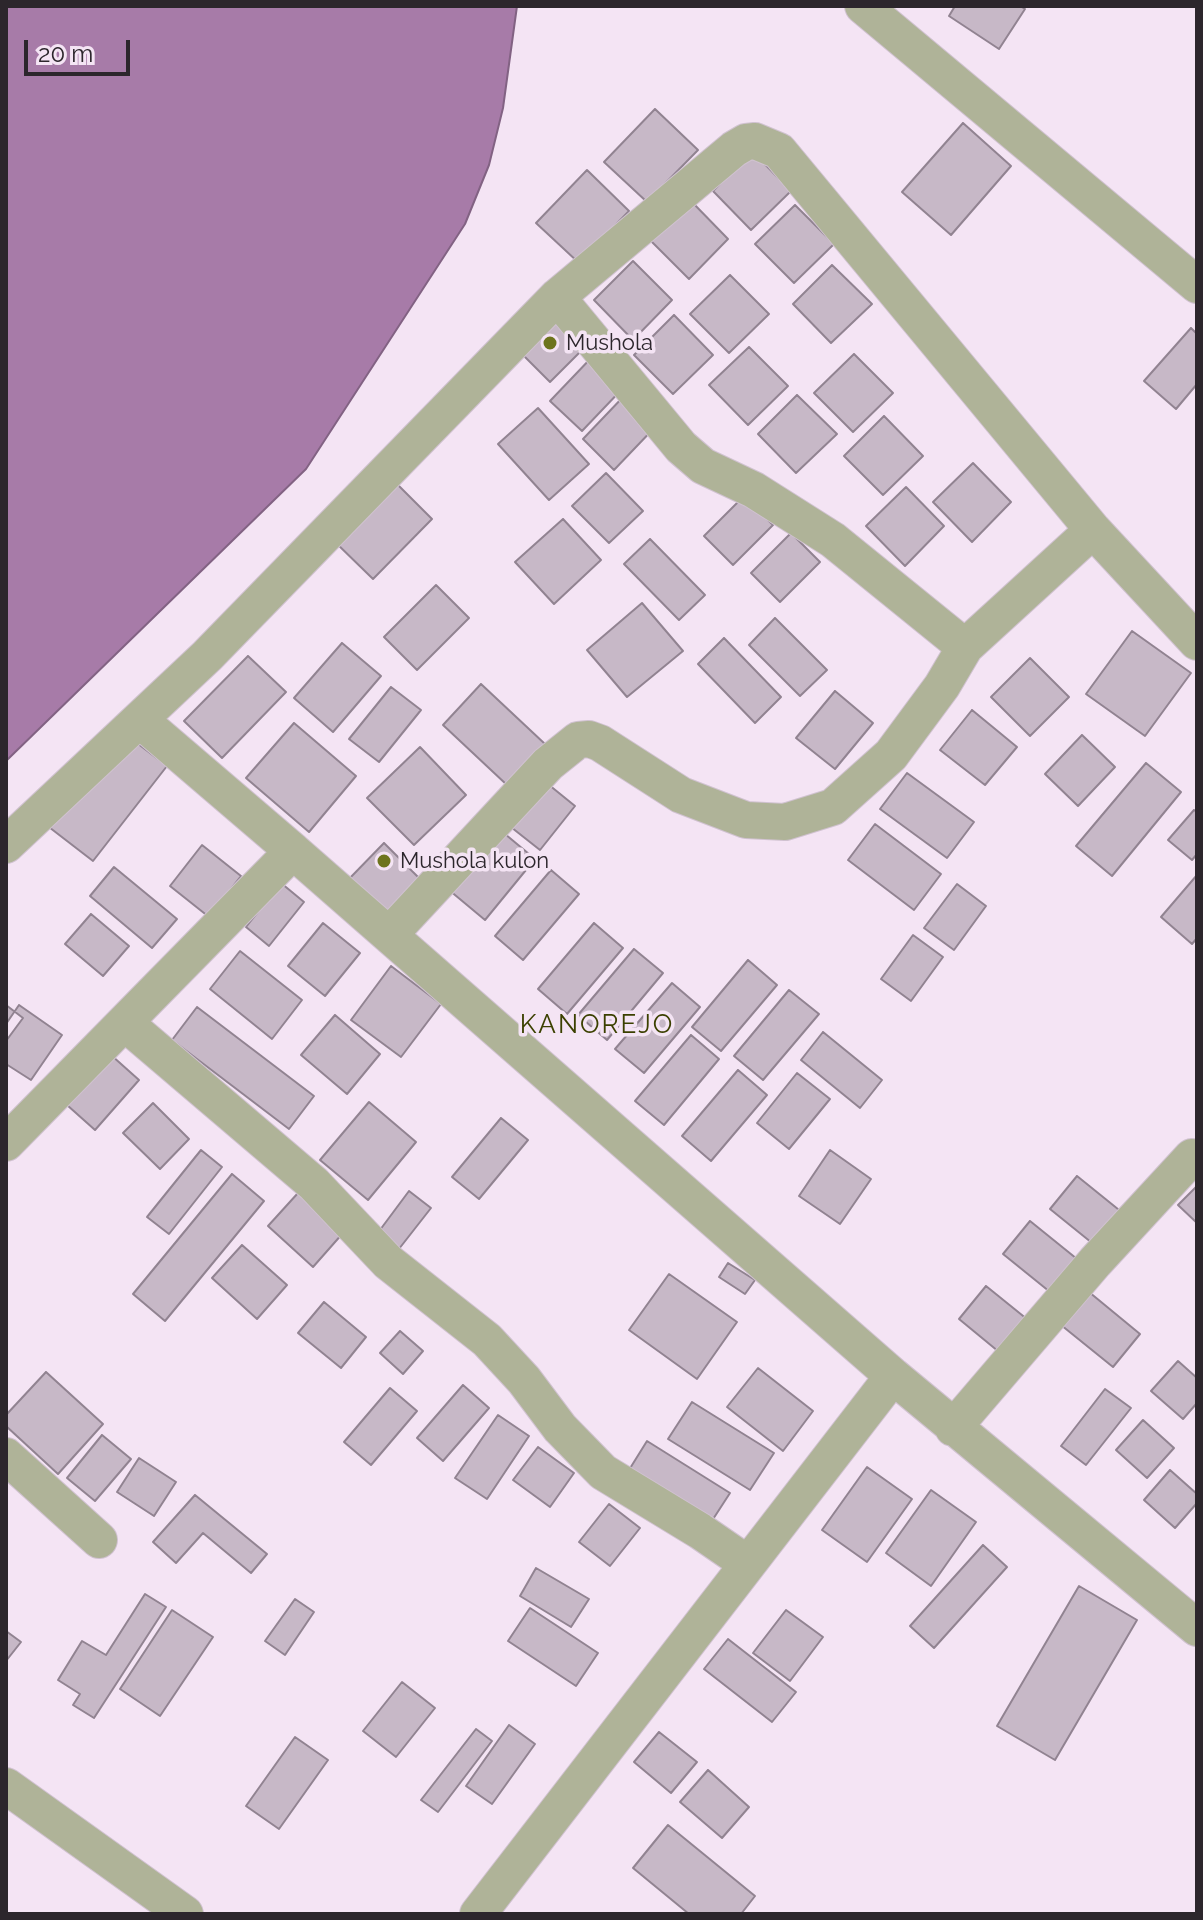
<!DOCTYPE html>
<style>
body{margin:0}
#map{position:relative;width:1203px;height:1920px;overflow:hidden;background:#f4e4f4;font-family:Raleway,sans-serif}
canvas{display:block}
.frame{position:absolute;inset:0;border:8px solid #2c262c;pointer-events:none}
.scale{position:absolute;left:24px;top:40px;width:106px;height:36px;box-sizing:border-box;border:4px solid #2c262c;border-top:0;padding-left:10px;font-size:24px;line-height:28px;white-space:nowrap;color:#2c262c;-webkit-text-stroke:6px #f4e4f4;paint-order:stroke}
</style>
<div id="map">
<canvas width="1203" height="1920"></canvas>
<div class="frame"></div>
<div class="scale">20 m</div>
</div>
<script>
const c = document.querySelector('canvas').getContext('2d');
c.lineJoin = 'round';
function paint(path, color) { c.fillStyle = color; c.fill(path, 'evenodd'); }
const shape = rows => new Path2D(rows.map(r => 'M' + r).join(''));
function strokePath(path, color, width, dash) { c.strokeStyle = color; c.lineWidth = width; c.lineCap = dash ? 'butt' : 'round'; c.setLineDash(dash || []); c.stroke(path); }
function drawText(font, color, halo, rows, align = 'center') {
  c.font = font + ' Raleway,sans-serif'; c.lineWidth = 7; c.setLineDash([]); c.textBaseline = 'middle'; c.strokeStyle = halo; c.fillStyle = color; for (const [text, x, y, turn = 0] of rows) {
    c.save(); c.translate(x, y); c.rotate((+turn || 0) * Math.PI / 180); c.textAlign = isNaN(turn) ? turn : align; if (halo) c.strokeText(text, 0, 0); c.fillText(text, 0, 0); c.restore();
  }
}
const water = shape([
 [6,6,517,6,503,108,489,165,465,224,306,469,6,761,6,6]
]);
const building = shape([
 [955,6,1020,6,1025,9,999,49,949,16,955,6],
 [655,109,698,150,647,202,604,162,655,109],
 [963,123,1011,166,951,235,902,192,963,123],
 [752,151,791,191,751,230,713,191,752,151],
 [587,170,629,211,579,263,536,223,587,170],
 [690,200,728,239,689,279,650,240,690,200],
 [795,205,834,244,794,283,755,244,795,205],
 [633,261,672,300,633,340,594,300,633,261],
 [832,265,872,304,831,343,793,304,832,265],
 [730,275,769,314,729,353,690,314,730,275],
 [551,303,590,342,550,382,511,343,551,303],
 [674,315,713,355,673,394,634,355,674,315],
 [1191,328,1197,334,1197,384,1176,409,1144,381,1191,328],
 [749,347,788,386,748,425,709,385,749,347],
 [854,354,893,393,853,432,814,393,854,354],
 [593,356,624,387,582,431,550,401,593,356],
 [625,395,657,425,614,470,583,439,625,395],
 [797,395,837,434,796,473,758,434,797,395],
 [538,408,589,464,549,500,498,444,538,408],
 [884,416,923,456,883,495,844,456,884,416],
 [973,463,1011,502,972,542,933,502,973,463],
 [606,473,643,511,609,543,572,506,606,473],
 [392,479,432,519,373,579,332,539,392,479],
 [906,487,944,526,905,566,866,526,906,487],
 [744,496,773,525,733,565,704,536,744,496],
 [563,519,601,560,554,604,515,562,563,519],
 [791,533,820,562,780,602,751,573,791,533],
 [650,539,705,595,679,620,624,564,650,539],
 [436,585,469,618,417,670,384,637,436,585],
 [642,603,683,651,627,697,587,650,642,603],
 [775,618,827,670,800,696,749,645,775,618],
 [1132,631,1191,673,1145,736,1086,694,1132,631],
 [724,638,781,697,755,723,698,664,724,638],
 [342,643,381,676,333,732,294,698,342,643],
 [248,656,286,692,222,758,184,721,248,656],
 [1030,658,1069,697,1030,736,991,697,1030,658],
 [481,684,545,744,507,785,443,725,481,684],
 [391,687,421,710,379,762,349,739,391,687],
 [835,691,873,723,835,769,796,738,835,691],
 [972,710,1017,747,985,785,940,750,972,710],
 [294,723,356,776,309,832,246,778,294,723],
 [120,730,167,766,93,861,45,824,120,730],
 [1082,735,1115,767,1078,806,1045,774,1082,735],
 [420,747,466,795,414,845,367,798,420,747],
 [1146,763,1181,792,1112,876,1076,846,1146,763],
 [907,773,974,822,947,858,880,809,907,773],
 [538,776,575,806,540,850,502,820,538,776],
 [1194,810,1197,812,1197,854,1192,860,1168,840,1194,810],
 [875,824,941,874,914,910,848,860,875,824],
 [499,829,535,859,485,920,449,890,499,829],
 [384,843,421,880,385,917,348,880,384,843],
 [202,845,241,876,209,917,170,886,202,845],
 [114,867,177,919,152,948,90,896,114,867],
 [551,870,579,894,523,960,495,936,551,870],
 [1197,875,1197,938,1192,944,1161,917,1197,875],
 [281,883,304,902,269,946,246,927,281,883],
 [957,884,986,906,954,950,924,928,957,884],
 [91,914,129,946,103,976,65,944,91,914],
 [323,923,360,953,325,996,288,966,323,923],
 [594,923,623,948,567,1014,538,989,594,923],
 [913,935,943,957,911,1001,881,979,913,935],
 [634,949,663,973,607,1040,578,1015,634,949],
 [240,951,302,1000,272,1039,210,989,240,951],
 [748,960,777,985,721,1051,692,1027,748,960],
 [391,966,441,1004,401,1057,351,1020,391,966],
 [672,983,700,1007,644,1073,615,1049,672,983],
 [789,990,819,1014,763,1080,734,1056,789,990],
 [6,1005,23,1018,6,1041,6,1005],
 [19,1005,62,1035,31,1080,6,1064,6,1024,19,1005],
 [197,1007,314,1096,289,1129,172,1040,197,1007],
 [335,1015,380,1054,347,1094,301,1055,335,1015],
 [823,1032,882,1080,860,1108,801,1060,823,1032],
 [691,1035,719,1059,664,1125,635,1101,691,1035],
 [111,1055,139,1080,95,1130,67,1105,111,1055],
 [738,1070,767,1095,711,1161,682,1136,738,1070],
 [797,1073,830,1099,789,1149,757,1123,797,1073],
 [369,1102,416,1142,368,1200,320,1160,369,1102],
 [153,1103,189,1139,160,1169,123,1133,153,1103],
 [501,1118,528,1140,479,1199,452,1177,501,1118],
 [201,1150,222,1167,169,1234,147,1217,201,1150],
 [830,1150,871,1179,840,1224,799,1196,830,1150],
 [232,1174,264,1201,165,1321,133,1294,232,1174],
 [1077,1176,1129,1218,1102,1251,1050,1209,1077,1176],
 [1197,1186,1197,1223,1178,1205,1197,1186],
 [409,1191,431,1208,395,1254,374,1238,409,1191],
 [298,1193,343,1233,313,1267,268,1226,298,1193],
 [1030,1221,1082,1263,1055,1296,1003,1254,1030,1221],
 [242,1245,287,1285,257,1319,212,1278,242,1245],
 [728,1263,755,1280,745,1294,719,1277,728,1263],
 [669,1274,737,1322,697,1379,629,1330,669,1274],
 [986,1286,1038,1328,1010,1361,959,1319,986,1286],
 [1089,1292,1140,1334,1113,1367,1061,1325,1089,1292],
 [324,1302,366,1337,341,1368,298,1333,324,1302],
 [400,1331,423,1351,403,1374,380,1353,400,1331],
 [1178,1361,1197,1378,1197,1403,1183,1419,1151,1391,1178,1361],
 [758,1368,813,1411,783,1451,727,1407,758,1368],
 [46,1372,103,1424,58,1474,6,1426,6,1415,46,1372],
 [463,1385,489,1408,443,1461,417,1438,463,1385],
 [390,1388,417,1411,371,1465,344,1442,390,1388],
 [1105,1389,1131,1408,1086,1465,1061,1446,1105,1389],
 [692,1402,774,1453,750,1490,668,1439,692,1402],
 [498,1415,529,1436,487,1499,455,1478,498,1415],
 [1143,1420,1174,1448,1147,1478,1116,1450,1143,1420],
 [102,1435,131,1459,95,1501,67,1478,102,1435],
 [647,1441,730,1493,706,1530,624,1478,647,1441],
 [538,1447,574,1473,550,1507,513,1480,538,1447],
 [139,1458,176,1482,154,1516,117,1492,139,1458],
 [867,1467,912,1499,867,1562,822,1530,867,1467],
 [1170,1470,1197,1494,1197,1503,1175,1528,1144,1500,1170,1470],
 [931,1490,976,1522,931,1586,886,1553,931,1490],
 [195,1495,267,1554,251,1573,203,1533,176,1563,153,1542,195,1495],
 [609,1504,640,1528,610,1566,579,1542,609,1504],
 [983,1545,1007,1567,934,1648,910,1626,983,1545],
 [536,1568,589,1599,571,1627,520,1596,536,1568],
 [1079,1586,1137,1620,1055,1760,997,1726,1079,1586],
 [145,1594,166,1607,94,1718,73,1705,80,1694,58,1680,82,1641,106,1655,145,1594],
 [295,1599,314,1612,285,1655,265,1641,295,1599],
 [530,1608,598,1653,576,1686,508,1641,530,1608],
 [172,1610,213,1637,160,1716,120,1689,172,1610],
 [786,1610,823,1637,790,1681,753,1653,786,1610],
 [6,1631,21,1642,6,1661,6,1631],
 [728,1639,796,1692,772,1722,704,1669,728,1639],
 [402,1682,435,1708,396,1757,363,1731,402,1682],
 [509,1725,535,1744,492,1804,466,1786,509,1725],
 [476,1729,492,1741,438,1812,421,1800,476,1729],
 [659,1732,697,1762,671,1793,634,1762,659,1732],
 [295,1737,328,1760,279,1829,246,1806,295,1737],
 [708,1770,749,1807,722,1838,680,1802,708,1770],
 [668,1825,755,1896,741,1914,689,1914,633,1868,668,1825]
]);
const minor = shape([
 [863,6,1197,285],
 [965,647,1093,530],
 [140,720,293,851],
 [6,845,207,656,557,297,734,149,746,142,755,141,779,151,1093,530,1197,642],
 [390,934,548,764,578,740,589,739,600,743,681,795,746,820,785,822,833,807,891,755,942,686,965,647,833,540,754,490,703,466,681,447,557,297],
 [125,1023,314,1184,388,1262,487,1340,524,1380,560,1428,603,1472,700,1531,748,1564],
 [6,1143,293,851,893,1376],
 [953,1428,1095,1262,1192,1157],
 [6,1456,99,1540],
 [6,1786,185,1914],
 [478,1914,893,1376,1197,1628]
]);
const markers = [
 [550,343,8,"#6d741d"],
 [384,861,8,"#6d741d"]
];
const poiNames = [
 ["Mushola",566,343],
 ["Mushola kulon",400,861]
];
const quarterNames = [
 ["KANOREJO",597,1025]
];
paint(water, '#a77ba8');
strokePath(water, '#826283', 2);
paint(building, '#c7b8c7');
strokePath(building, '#918391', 2);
strokePath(minor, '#d0c2d0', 38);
strokePath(minor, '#afb398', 36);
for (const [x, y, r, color] of markers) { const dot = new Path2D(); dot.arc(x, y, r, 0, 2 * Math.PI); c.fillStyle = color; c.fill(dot); strokePath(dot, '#f4e4f4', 3); }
drawText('22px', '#2c262c', '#f4e4f4', poiNames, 'left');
c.letterSpacing = '2px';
drawText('26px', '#3b4000', '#f4e4f4', quarterNames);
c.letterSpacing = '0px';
</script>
